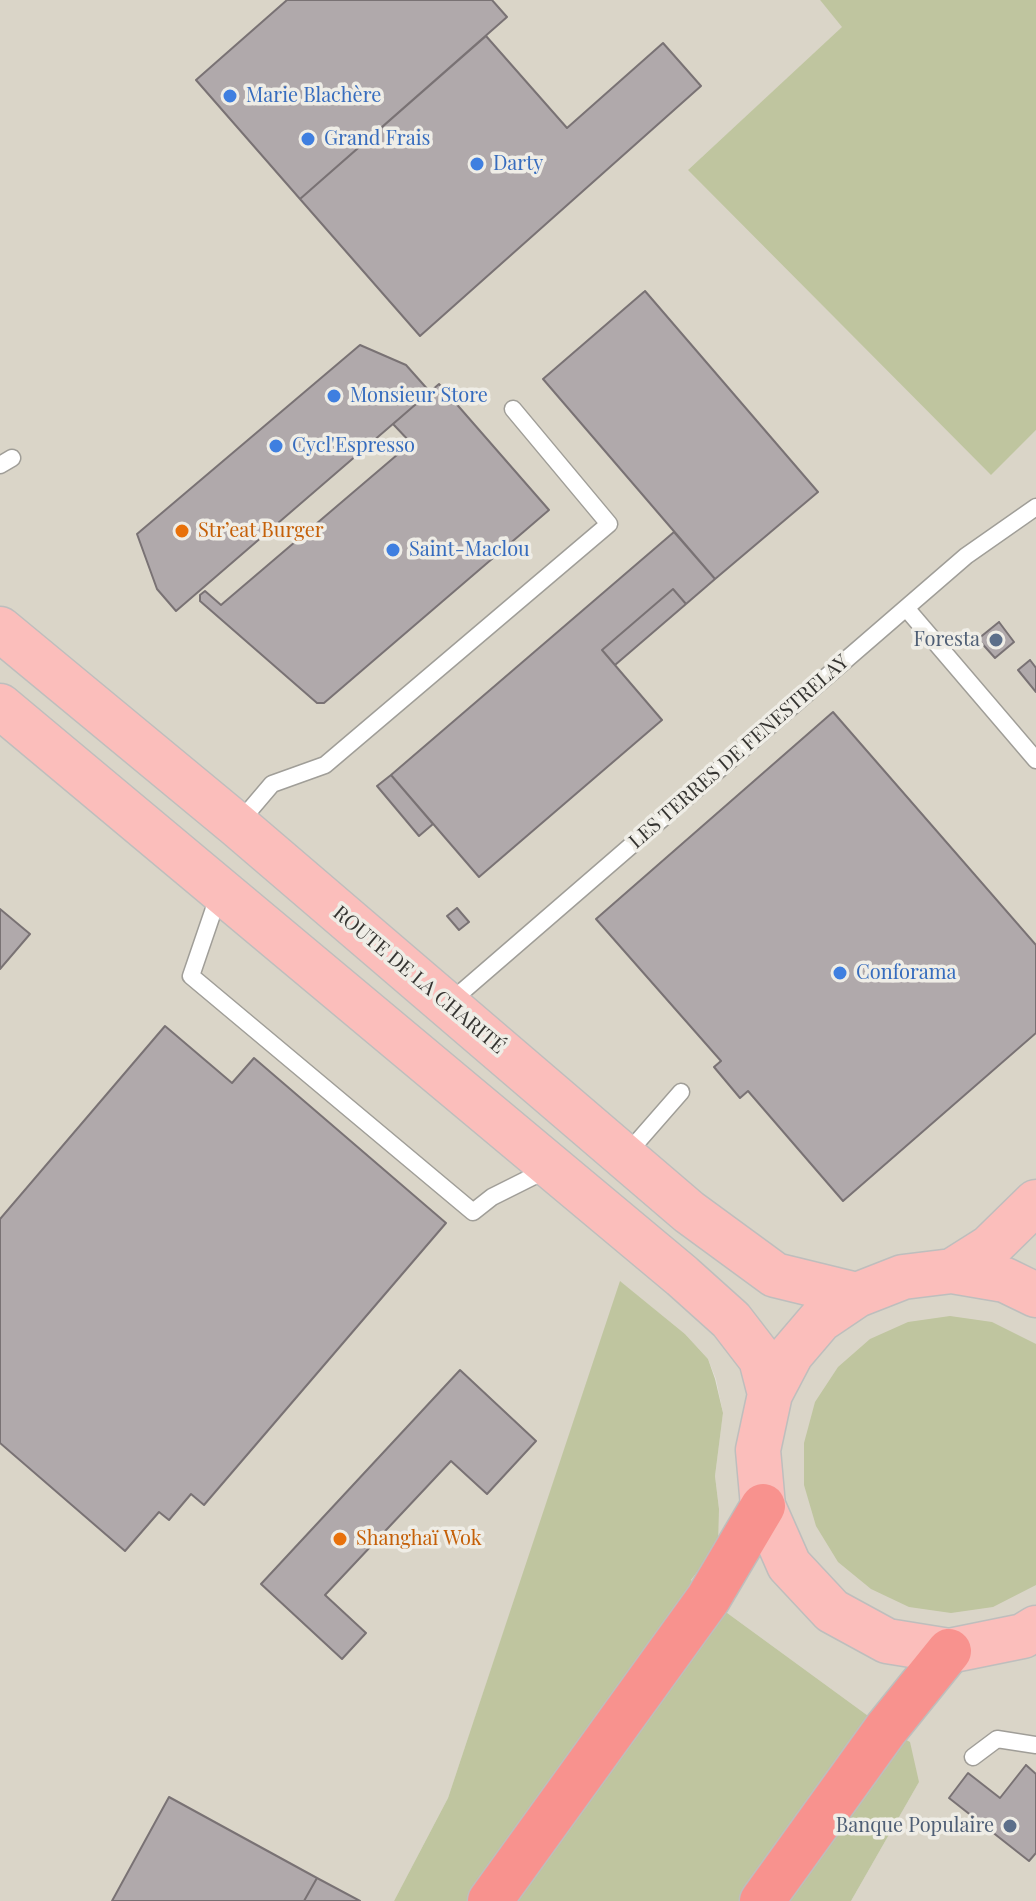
<!DOCTYPE html>
<meta charset="utf-8">
<style>
body{margin:0}
canvas{display:block;background:#e2dfd9}
</style>
<canvas width="1036" height="1901"></canvas>
<script>
const c = document.querySelector('canvas').getContext('2d');
c.lineJoin = 'round';
function paint(path, color) { c.fillStyle = color; c.fill(path, 'evenodd'); }
const shape = rows => new Path2D(rows.map(r => 'M' + r).join(''));
function strokePath(path, color, width, dash) { c.strokeStyle = color; c.lineWidth = width; c.lineCap = dash ? 'butt' : 'round'; c.setLineDash(dash || []); c.stroke(path); }
function drawText(font, color, halo, rows, align = 'center') {
  c.font = font + ' "Playfair Display",serif'; c.lineWidth = 7; c.setLineDash([]); c.textBaseline = 'middle'; c.strokeStyle = halo; c.fillStyle = color; for (const [text, x, y, turn = 0] of rows) {
    c.save(); c.translate(x, y); c.rotate((+turn || 0) * Math.PI / 180); c.textAlign = isNaN(turn) ? turn : align; if (halo) c.strokeText(text, 0, 0); c.fillText(text, 0, 0); c.restore();
  }
}
const built = shape([
 [0,0,820,0,843,27,689,169,991,474,1036,430,1036,1901,851,1901,919,1782,886,1729,708,1599,690,1580,719,1509,715,1476,723,1413,716,1379,708,1359,685,1334,621,1282,448,1798,394,1901,0,1901]
]);
const green = shape([
 [820,0,1036,0,1036,430,991,475,688,170,842,27],
 [620,1281,685,1334,708,1359,715,1379,723,1413,715,1476,719,1509,718,1544,691,1580,708,1599,886,1729,910,1742,919,1782,851,1901,394,1901,448,1798],
 [950,1316,992,1322,1036,1344,1036,1585,993,1607,951,1613,909,1607,871,1589,838,1562,816,1526,804,1485,804,1443,815,1402,838,1367,870,1339,908,1322]
]);
const building = shape([
 [287,0,492,0,507,17,300,199,196,80,287,0],
 [486,36,567,128,663,43,701,86,420,336,300,199,486,36],
 [645,291,818,492,715,579,543,379,645,291],
 [360,345,406,365,430,392,176,611,157,589,137,534,360,345],
 [439,384,549,510,324,703,317,703,200,601,200,595,205,591,221,605,411,443,393,424,439,384],
 [674,532,715,579,686,604,673,589,602,650,662,720,479,877,391,775,674,532],
 [673,589,686,604,615,665,602,650,673,589],
 [999,622,1014,642,995,658,978,639,999,622],
 [1030,660,1036,668,1036,692,1018,670,1030,660],
 [833,712,1036,945,1036,1033,843,1201,748,1091,740,1098,714,1067,721,1061,596,919,833,712],
 [391,775,433,824,419,836,377,786,391,775],
 [457,908,469,922,459,930,447,916,457,908],
 [0,909,30,934,0,969,0,909],
 [165,1026,232,1083,254,1058,446,1223,204,1505,191,1494,169,1520,159,1512,125,1551,0,1443,0,1219,165,1026],
 [460,1370,536,1441,487,1494,451,1461,325,1595,366,1633,342,1659,261,1584,460,1370],
 [1026,1765,1036,1774,1036,1853,1029,1861,949,1798,968,1773,1000,1798,1026,1765],
 [169,1797,317,1878,304,1901,112,1901,169,1797],
 [317,1878,360,1901,304,1901,317,1878]
]);
const lane = shape([
 [0,465,12,458],
 [906,608,1036,760],
 [238,824,272,784,325,765,609,524,513,409],
 [219,894,191,976,473,1212,492,1197,548,1169],
 [449,1003,966,556,1036,507],
 [625,1156,681,1092],
 [973,1757,997,1739,1036,1745]
]);
const primary = shape([
 [0,629,237,825,689,1212,775,1275,857,1295],
 [0,706,682,1276,731,1320,761,1359,770,1394],
 [952,1271,990,1247,1036,1202],
 [1036,1295,1005,1280,952,1271,903,1277,857,1295,820,1320,791,1354,770,1394,758,1450,763,1506,789,1565,832,1611,887,1641,949,1651,1023,1636,1036,1628]
]);
const highway = shape([
 [490,1901,708,1599,763,1506],
 [762,1901,886,1729,949,1651]
]);
const markers = [
 [230,96,8,"#3f7fe0"],
 [308,139,8,"#3f7fe0"],
 [477,164,8,"#3f7fe0"],
 [334,396,8,"#3f7fe0"],
 [276,446,8,"#3f7fe0"],
 [182,531,8,"#e8710a"],
 [393,550,8,"#3f7fe0"],
 [996,640,8,"#5c6f8a"],
 [840,973,8,"#3f7fe0"],
 [340,1539,8,"#e8710a"],
 [1010,1826,8,"#5c6f8a"]
];
const shopNames = [
 ["Marie Blachère",246,96],
 ["Grand Frais",324,139],
 ["Darty",493,164],
 ["Monsieur Store",350,396],
 ["Cycl'Espresso",292,446],
 ["Saint-Maclou",409,550],
 ["Conforama",856,973]
];
const foodNames = [
 ["Str’eat Burger",198,531],
 ["Shanghaï Wok",356,1539]
];
const serviceNames = [
 ["Foresta",980,640],
 ["Banque Populaire",994,1826]
];
const streetNames = [
 ["LES TERRES DE FENESTRELAY",739,752,-41],
 ["ROUTE DE LA CHARITÉ",419,980,40]
];
paint(built, '#dad5c8');
paint(green, '#bfc59f');
paint(building, '#b0a9ab');
strokePath(building, '#797274', 2);
strokePath(lane, '#a09e98', 19);
strokePath(primary, '#bebebd', 47);
strokePath(highway, '#bebebd', 47);
strokePath(lane, '#fff', 16);
strokePath(primary, '#fbbebb', 44);
strokePath(highway, '#f8928e', 44);
for (const [x, y, r, color] of markers) { const dot = new Path2D(); dot.arc(x, y, r, 0, 2 * Math.PI); c.fillStyle = color; c.fill(dot); strokePath(dot, '#efede6', 3); }
drawText('20px', '#366cbe', '#efede6', shopNames, 'left');
drawText('20px', '#c56008', '#efede6', foodNames, 'left');
drawText('20px', '#4e5e75', '#efede6', serviceNames, 'right');
drawText('20px', '#353431', '#efede6', streetNames);
</script>
